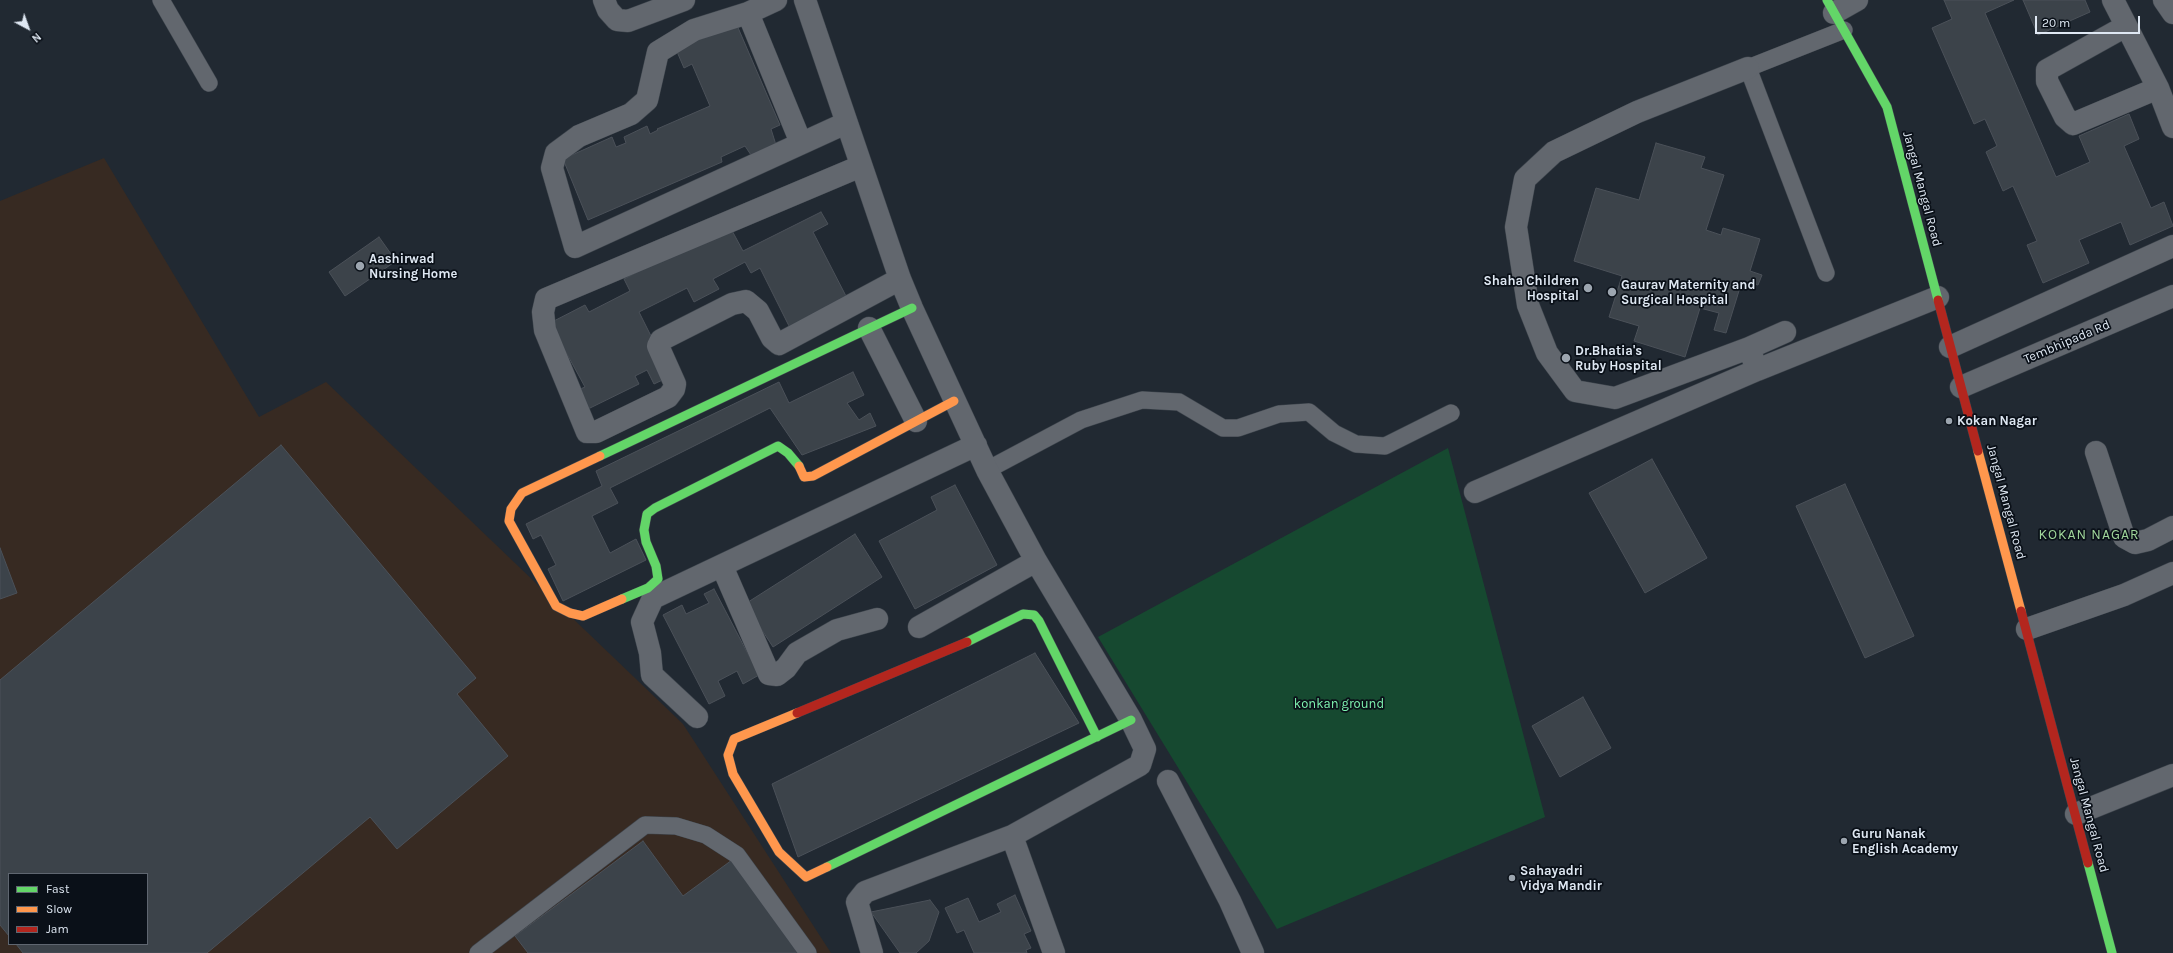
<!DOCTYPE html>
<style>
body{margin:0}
#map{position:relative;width:2173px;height:953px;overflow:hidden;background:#212932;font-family:Karla,sans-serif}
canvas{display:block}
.legend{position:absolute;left:8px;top:873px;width:140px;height:72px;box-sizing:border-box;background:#0a1018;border:1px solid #5f6670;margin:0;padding:5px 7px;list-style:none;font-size:12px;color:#dfe8f3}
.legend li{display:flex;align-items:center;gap:8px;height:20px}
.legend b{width:20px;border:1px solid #5f6670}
.north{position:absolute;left:8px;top:8px;width:40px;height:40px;-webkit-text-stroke:3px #0a1018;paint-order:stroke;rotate:139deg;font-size:11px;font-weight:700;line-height:16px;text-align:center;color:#dfe8f3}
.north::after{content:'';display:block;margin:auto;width:14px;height:18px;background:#dfe8f3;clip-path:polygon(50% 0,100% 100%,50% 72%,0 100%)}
.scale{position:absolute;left:2035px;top:16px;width:105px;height:18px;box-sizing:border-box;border:2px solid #dfe8f3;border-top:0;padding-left:5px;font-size:12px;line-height:14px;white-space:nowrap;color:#dfe8f3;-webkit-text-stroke:3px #0a1018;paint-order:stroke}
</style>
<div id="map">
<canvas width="2173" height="953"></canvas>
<ul class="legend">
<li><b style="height:5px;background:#63d668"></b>Fast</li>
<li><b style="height:5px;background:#ff974d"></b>Slow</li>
<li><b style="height:5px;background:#b3261e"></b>Jam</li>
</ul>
<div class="north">N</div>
<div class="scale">20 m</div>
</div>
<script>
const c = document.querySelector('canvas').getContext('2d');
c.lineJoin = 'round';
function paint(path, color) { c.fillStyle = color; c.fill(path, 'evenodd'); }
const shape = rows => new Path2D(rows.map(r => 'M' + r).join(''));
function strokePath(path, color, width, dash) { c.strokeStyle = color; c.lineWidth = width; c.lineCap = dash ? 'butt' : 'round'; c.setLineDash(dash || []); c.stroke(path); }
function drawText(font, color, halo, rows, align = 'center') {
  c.font = font + ' Karla,sans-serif'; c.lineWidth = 3.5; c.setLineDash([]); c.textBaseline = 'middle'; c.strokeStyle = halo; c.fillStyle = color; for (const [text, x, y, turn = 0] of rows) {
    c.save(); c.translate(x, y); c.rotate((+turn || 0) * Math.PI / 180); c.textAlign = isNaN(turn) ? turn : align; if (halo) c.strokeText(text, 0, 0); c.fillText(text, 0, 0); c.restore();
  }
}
const industrial = shape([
 [104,158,259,417,326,382,683,724,831,953,0,953,0,201],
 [9,874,147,874,147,944,9,944]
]);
const green = shape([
 [1448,448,1545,817,1277,929,1098,637]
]);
const building = shape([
 [1944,0,2014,0,1985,13,2056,177,2090,162,2079,136,2129,114,2139,139,2124,146,2151,208,2164,202,2173,226,2130,245,2121,222,2079,240,2089,263,2043,283,2027,245,2037,241,2013,186,2003,191,1986,152,1997,146,1985,119,1974,124,1932,28,1952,19,1944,0],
 [2023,0,2085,0,2090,12,2038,35,2023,0],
 [736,23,780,125,771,129,776,145,751,155,745,146,721,157,722,162,588,220,563,159,612,137,616,147,626,143,624,137,647,126,650,134,658,130,657,129,710,106,692,64,684,68,675,47,736,23],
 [1656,143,1705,157,1701,168,1724,175,1706,230,1721,235,1723,228,1760,239,1750,271,1762,275,1758,285,1742,281,1726,333,1714,330,1719,313,1700,308,1685,357,1634,341,1639,326,1609,317,1622,276,1574,261,1596,188,1639,200,1656,143],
 [821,212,828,224,813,232,847,298,790,328,760,268,751,273,745,262,713,279,719,289,694,302,687,288,639,312,671,376,654,384,647,370,635,376,639,384,588,409,578,390,585,387,550,323,585,305,589,312,630,291,624,279,729,225,743,251,821,212],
 [379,237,396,261,345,296,329,272,379,237],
 [853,372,864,395,847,403,859,420,870,413,876,426,802,455,770,408,610,488,618,503,592,516,610,553,636,539,646,560,563,601,548,569,556,565,541,535,533,539,526,524,602,486,596,471,779,382,789,403,853,372],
 [281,445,476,678,457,694,508,756,397,849,370,817,207,953,23,953,16,944,147,944,147,874,9,874,9,936,0,925,0,680,281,445],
 [1652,459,1707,558,1645,593,1589,493,1652,459],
 [1845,484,1914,636,1865,658,1796,506,1845,484],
 [955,485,997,565,915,609,879,541,937,510,931,497,955,485],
 [855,534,882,577,773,647,745,604,855,534],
 [0,548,17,593,0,599,0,548],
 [714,589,759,675,743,684,737,671,718,681,725,696,709,704,663,615,682,605,686,614,709,603,704,594,714,589],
 [1035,653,1079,723,798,857,772,784,1035,653],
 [1583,697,1611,748,1560,777,1532,726,1583,697],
 [643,841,683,896,732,860,800,953,528,953,515,936,643,841],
 [1015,895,1031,931,1024,934,1031,948,1026,950,1027,953,974,953,964,930,957,933,945,908,968,898,979,922,1001,912,997,904,1015,895],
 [930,900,939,912,929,941,916,953,900,953,871,912,930,900]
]);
const lane = shape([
 [161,0,209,83],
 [1826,273,1748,68,1844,30],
 [987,470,1081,420,1142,400,1179,402,1223,428,1238,428,1279,414,1309,412,1334,433,1356,444,1385,446,1451,413],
 [478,953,645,825,676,826,706,835,737,855,808,953]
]);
const street = shape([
 [604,0,608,10,617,20,628,21,684,0],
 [776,0,748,13,694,30,658,52,647,100,631,114,579,136,556,153,552,168,575,247,846,123],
 [805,0,900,279,912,308,987,470,1036,561,1131,720,1145,749,1140,765,1012,836],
 [2113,0,2158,88,2173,127],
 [2164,0,2173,13],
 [748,13,801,143],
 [1834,13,1857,0],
 [2126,26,2047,70,2047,81,2065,117,2073,124,2158,88],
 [1748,68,1637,112,1554,152,1525,179,1516,227,1528,305,1547,353,1575,391,1615,398,1749,348,1757,370],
 [861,166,546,299,543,312,545,330,587,432,596,432,668,397,674,389,675,384,658,346,661,340,732,304,746,301,758,311,772,338,779,344,900,279],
 [869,328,916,421],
 [1950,347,2173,246],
 [1749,348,1785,332],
 [1961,387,2173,296],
 [2096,452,2124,537,2135,543,2148,540,2173,527],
 [1475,492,1757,370,1938,297],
 [722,566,769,674,777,675,786,668,797,653,837,630,877,619],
 [919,627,1036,561],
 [2027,629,2124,595,2173,573],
 [697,717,652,675,650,653,642,622,653,598,976,445],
 [1168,781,1230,901,1253,953],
 [2076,814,2173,775],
 [872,953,857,902,865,892,1012,836,1054,953]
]);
const fast = shape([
 [1827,0,1887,107,1938,300],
 [600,456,912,308],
 [622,599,648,588,658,579,656,566,646,542,644,530,647,514,655,508,778,446,788,453,799,466],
 [967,642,1023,614,1034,615,1039,621,1097,737],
 [2088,863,2112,953],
 [827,867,1131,720]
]);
const slow = shape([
 [1978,451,2021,611],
 [600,456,522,493,511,509,509,521,556,606,570,613,583,616,622,599],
 [799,466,804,477,813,476,954,401],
 [797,713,734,739,728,755,733,774,779,852,806,877,827,867]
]);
const jam = shape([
 [1938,300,1978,451],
 [2021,611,2088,863],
 [797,713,967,642]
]);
const markers = [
 [360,266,5,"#9ca5af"],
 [1588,288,5,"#9ca5af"],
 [1612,292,5,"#9ca5af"],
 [1566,358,5,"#9ca5af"],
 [1949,421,4,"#9ca5af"],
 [1844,841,4,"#9ca5af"],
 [1512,878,4,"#9ca5af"]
];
const streetNames = [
 ["Jangal Mangal Road",1922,189,75],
 ["Tembhipada Rd",2067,342,-23],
 ["Jangal Mangal Road",2006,502,75],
 ["Jangal Mangal Road",2089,815,75]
];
const poiNames = [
 ["Aashirwad",369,259],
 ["Nursing Home",369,274],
 ["Shaha Children",1579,281,"right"],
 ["Hospital",1579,296,"right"],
 ["Gaurav Maternity and",1621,285],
 ["Surgical Hospital",1621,300],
 ["Dr.Bhatia's",1575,351],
 ["Ruby Hospital",1575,366],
 ["Kokan Nagar",1957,421],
 ["Guru Nanak",1852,834],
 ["English Academy",1852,849],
 ["Sahayadri",1520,871],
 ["Vidya Mandir",1520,886]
];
const parkNames = [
 ["konkan ground",1339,704]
];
const neighbourhoodNames = [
 ["KOKAN NAGAR",2089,535]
];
paint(industrial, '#372a22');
paint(green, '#164930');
paint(building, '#3c434a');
strokePath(building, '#4b5159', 1);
strokePath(lane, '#3e454d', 18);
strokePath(street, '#3e454d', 23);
strokePath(fast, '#3e454d', 10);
strokePath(slow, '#3e454d', 10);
strokePath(jam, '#3e454d', 10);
strokePath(lane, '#62676e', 17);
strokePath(street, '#62676e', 22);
strokePath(fast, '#63d668', 9);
strokePath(slow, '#ff974d', 9);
strokePath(jam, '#b3261e', 9);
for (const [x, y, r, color] of markers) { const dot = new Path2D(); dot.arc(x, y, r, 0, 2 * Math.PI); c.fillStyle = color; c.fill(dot); strokePath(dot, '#0a1018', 1.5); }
drawText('13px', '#dfe8f3', '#0a1018', streetNames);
drawText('bold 13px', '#dfe8f3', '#0a1018', poiNames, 'left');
drawText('13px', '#7ff5b1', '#0a1018', parkNames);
c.letterSpacing = '1px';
drawText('14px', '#9fd59a', '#0a1018', neighbourhoodNames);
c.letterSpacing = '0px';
</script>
